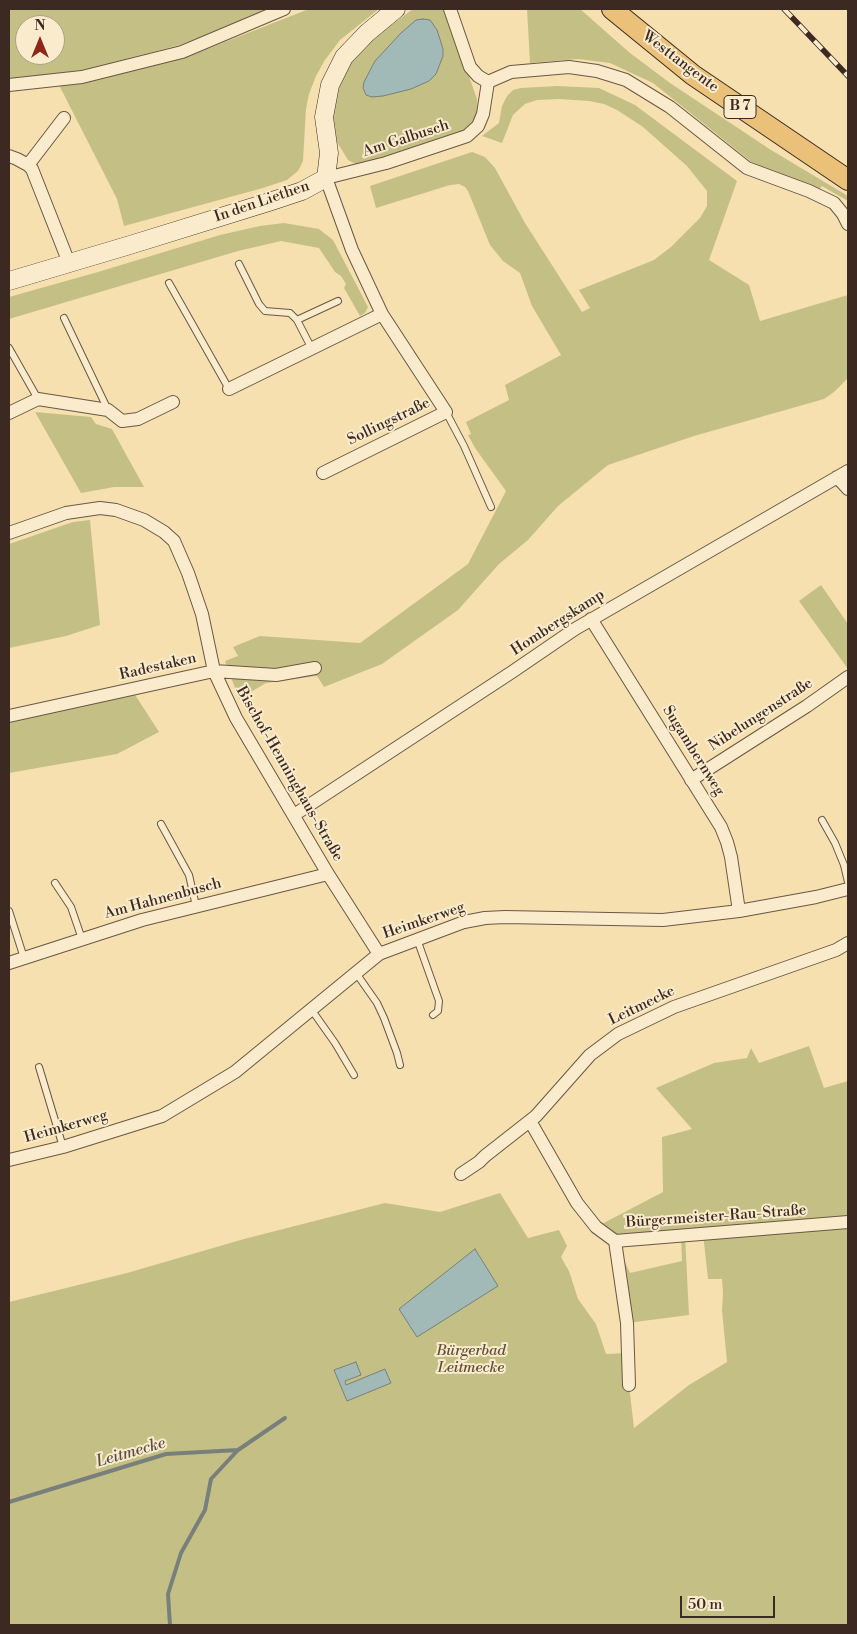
<!DOCTYPE html>
<meta charset="utf-8">
<style>
body{margin:0}
#map{position:relative;width:857px;height:1634px;overflow:hidden;background:#f6e0af;font-family:"Libre Bodoni",serif}
canvas{display:block}
.frame{position:absolute;inset:0;border:10px solid #3c2922;pointer-events:none}
.north{position:absolute;left:15px;top:15px;width:50px;height:50px;box-sizing:border-box;background:#f9ebcb;border:1px solid #ad9d87;border-radius:50%;rotate:0deg;font-size:14px;font-weight:700;line-height:20px;text-align:center;color:#3c2922}
.north::after{content:'';display:block;margin:auto;width:18px;height:22px;background:#8f2418;clip-path:polygon(50% 0,100% 100%,50% 72%,0 100%)}
.scale{position:absolute;left:680px;top:1596px;width:95px;height:22px;box-sizing:border-box;border:2px solid #3c2922;border-top:0;padding-left:6px;font-size:15px;line-height:18px;white-space:nowrap;color:#3c2922;-webkit-text-stroke:4px #f9ebcb;paint-order:stroke}
</style>
<div id="map">
<canvas width="857" height="1634"></canvas>
<div class="frame"></div>
<div class="north">N</div>
<div class="scale">50 m</div>
</div>
<script>
const c = document.querySelector('canvas').getContext('2d');
c.lineJoin = 'round';
function paint(path, color) { c.fillStyle = color; c.fill(path, 'evenodd'); }
const shape = rows => new Path2D(rows.map(r => 'M' + r).join(''));
function strokePath(path, color, width, dash) { c.strokeStyle = color; c.lineWidth = width; c.lineCap = dash ? 'butt' : 'round'; c.setLineDash(dash || []); c.stroke(path); }
function drawText(font, color, halo, rows, align = 'center') {
  c.font = font + ' "Libre Bodoni",serif'; c.lineWidth = 4; c.setLineDash([]); c.textBaseline = 'middle'; c.strokeStyle = halo; c.fillStyle = color; for (const [text, x, y, turn = 0] of rows) {
    c.save(); c.translate(x, y); c.rotate((+turn || 0) * Math.PI / 180); c.textAlign = isNaN(turn) ? turn : align; if (halo) c.strokeText(text, 0, 0); c.fillText(text, 0, 0); c.restore();
  }
}
const green = shape([
 [9,9,270,9,180,45,83,70,9,79],
 [25,25,55,25,55,55,25,55],
 [309,9,379,9,340,40,325,60,316,76,309,94,306,109,303,161,298,171,287,180,263,188,124,226,117,199,59,85,84,83,184,58],
 [413,9,445,9,477,99,478,114,472,125,468,129,363,165,357,165,348,160,337,142,332,121,333,95,347,66,363,46],
 [527,9,580,9,630,53,670,83,771,150,848,196,848,201,822,186,819,190,759,168,653,83,610,63,578,59,530,63],
 [557,86,599,88,635,105,737,181,709,260,749,285,760,321,848,295,848,378,834,392,824,399,694,436,608,465,558,506,528,540,499,564,458,610,382,664,324,687,317,676,266,683,239,699,225,661,238,656,233,647,260,636,360,643,468,564,506,491,475,448,468,435,471,434,466,422,509,400,505,385,561,355,532,306,520,273,503,261,490,245,468,191,465,187,459,184,450,185,376,208,370,186,472,152,485,157,495,168,525,223,582,312,590,308,579,290,654,260,671,247,700,218,707,206,707,191,687,166,643,127,617,110,604,104,589,101,559,99,537,100,525,104,513,115,502,143,482,136,499,123,502,106,507,96,513,90,521,88],
 [284,223,319,229,333,240,368,307,365,313,360,316,344,288,346,284,341,276,335,272,319,248,281,241,238,251,9,319,9,297,98,272,220,235,260,226],
 [35,412,91,417,96,424,112,429,144,487,114,487,81,493],
 [90,520,100,625,66,636,9,648,9,544,73,522],
 [821,585,848,624,848,669,799,601],
 [132,690,159,732,117,754,9,773,9,716],
 [809,1046,824,1088,848,1081,848,1625,9,1625,9,1302,127,1273,244,1239,385,1203,440,1212,500,1193,528,1238,559,1230,567,1246,561,1257,569,1271,578,1299,596,1324,606,1354,628,1353,629,1385,634,1428,689,1385,727,1362,722,1310,723,1293,722,1279,708,1279,703,1233,685,1235,689,1315,627,1323,615,1241,596,1227,663,1192,662,1137,692,1129,656,1088,714,1063,747,1058,751,1048,759,1063],
 [681,1235,682,1261,630,1273,615,1241]
]);
const water = shape([
 [423,19,430,20,437,30,443,49,443,56,436,74,429,81,411,89,383,96,372,97,366,95,363,88,364,82,375,61,401,33,416,20,423,19],
 [475,1249,498,1286,417,1337,399,1309,475,1249],
 [356,1362,361,1375,345,1381,346,1385,385,1369,391,1383,347,1401,334,1370,356,1362]
]);
const stream = shape([
 [9,1502,166,1454,238,1450,285,1418],
 [170,1625,168,1594,181,1553,205,1510,211,1479,238,1450]
]);
const lane = shape([
 [239,264,259,304,265,311,290,313,297,320,312,349],
 [169,283,229,389],
 [64,318,108,410],
 [297,320,338,301],
 [9,348,38,399],
 [446,412,464,446,491,507],
 [822,820,835,843,844,865,848,882],
 [161,824,189,875,196,906],
 [55,883,71,907,82,939],
 [9,911,24,958],
 [417,939,439,1001,438,1011,433,1015],
 [356,973,377,1003,384,1018,397,1053,400,1065],
 [311,1009,335,1043,354,1075],
 [39,1067,63,1147]
]);
const street = shape([
 [450,9,470,67,478,76,488,82],
 [9,85,82,77,182,52,284,9],
 [9,156,17,159,28,165,32,169,69,263],
 [28,165,64,118],
 [229,389,382,314],
 [9,413,38,399,108,410,122,421,138,419,173,402],
 [323,473,446,412,382,314,352,250,326,178,386,163,467,136,478,126,483,114,488,82,511,72,569,67,597,71,626,80,670,107,747,168,809,191,834,203,843,214,848,224],
 [837,477,848,489],
 [9,533,66,513,100,508,116,510,144,520,164,532,174,541,188,573,202,614,214,671,236,718,328,874,379,954],
 [591,619,721,827,727,842,731,857,739,911],
 [9,716,214,671,276,675,315,668],
 [691,780,807,706,848,677],
 [294,815,512,672,575,629,848,471],
 [9,963,142,920,328,874],
 [530,1121,577,1203,596,1227,615,1241,848,1222],
 [9,1160,63,1147,162,1116,235,1072,379,954,464,922,485,918,505,917,663,920,739,911,816,897,848,889],
 [461,1174,479,1162,485,1156,536,1116,590,1055,618,1034,674,1007,836,950,848,943],
 [615,1241,627,1323,629,1385]
]);
const secondary = shape([
 [9,281,130,245,269,202,302,191,326,178,329,153,324,117,330,85,344,57,367,33,396,9]
]);
const primary = shape([
 [612,9,693,75,848,180]
]);
const rail = shape([
 [784,9,848,76]
]);
const shields = [
 [740,107,32]
];
const shieldNames = [
 ["B 7",740,107]
];
const streetNames = [
 ["Westtangente",680,62,37],
 ["Am Galbusch",406,139,-18],
 ["In den Liethen",262,202,-19],
 ["Sollingstraße",389,422,-26],
 ["Hombergskamp",558,623,-33],
 ["Radestaken",158,667,-13],
 ["Nibelungenstraße",761,715,-33],
 ["Sugambernweg",693,751,58],
 ["Bischof-Henninghaus-Straße",289,774,60],
 ["Am Hahnenbusch",163,899,-15],
 ["Heimkerweg",424,921,-19],
 ["Leitmecke",642,1006,-26],
 ["Heimkerweg",66,1127,-16],
 ["Bürgermeister-Rau-Straße",716,1217,-4]
];
const parkNames = [
 ["Bürgerbad",471,1351],
 ["Leitmecke",471,1368]
];
const waterNames = [
 ["Leitmecke",131,1453,-16]
];
paint(green, '#c4c085');
paint(water, '#a2bab7');
strokePath(water, '#79807b', 1);
strokePath(stream, '#79807b', 4);
strokePath(lane, '#6a5745', 8);
strokePath(street, '#6a5745', 14);
strokePath(secondary, '#3c2922', 19);
strokePath(primary, '#3c2922', 22);
strokePath(lane, '#f9ebcb', 6);
strokePath(street, '#f9ebcb', 12);
strokePath(secondary, '#f9ebcb', 18);
strokePath(primary, '#ebc078', 20);
strokePath(rail, '#3c2922', 5.5);
strokePath(rail, '#f9ebcb', 4, [11]);
for (const [x, y, w] of shields) { const box = new Path2D(); box.roundRect(x - w / 2, y - 11.5, w, 23, 4); c.fillStyle = '#f9ebcb'; c.fill(box); strokePath(box, '#3c2922', 1); }
drawText('bold 14px', '#3c2922', null, shieldNames);
drawText('15px', '#3c2922', '#f9ebcb', streetNames);
drawText('italic 15px', '#5e4f3b', '#f9ebcb', parkNames);
drawText('italic 16px', '#564d47', '#f9ebcb', waterNames);
</script>
